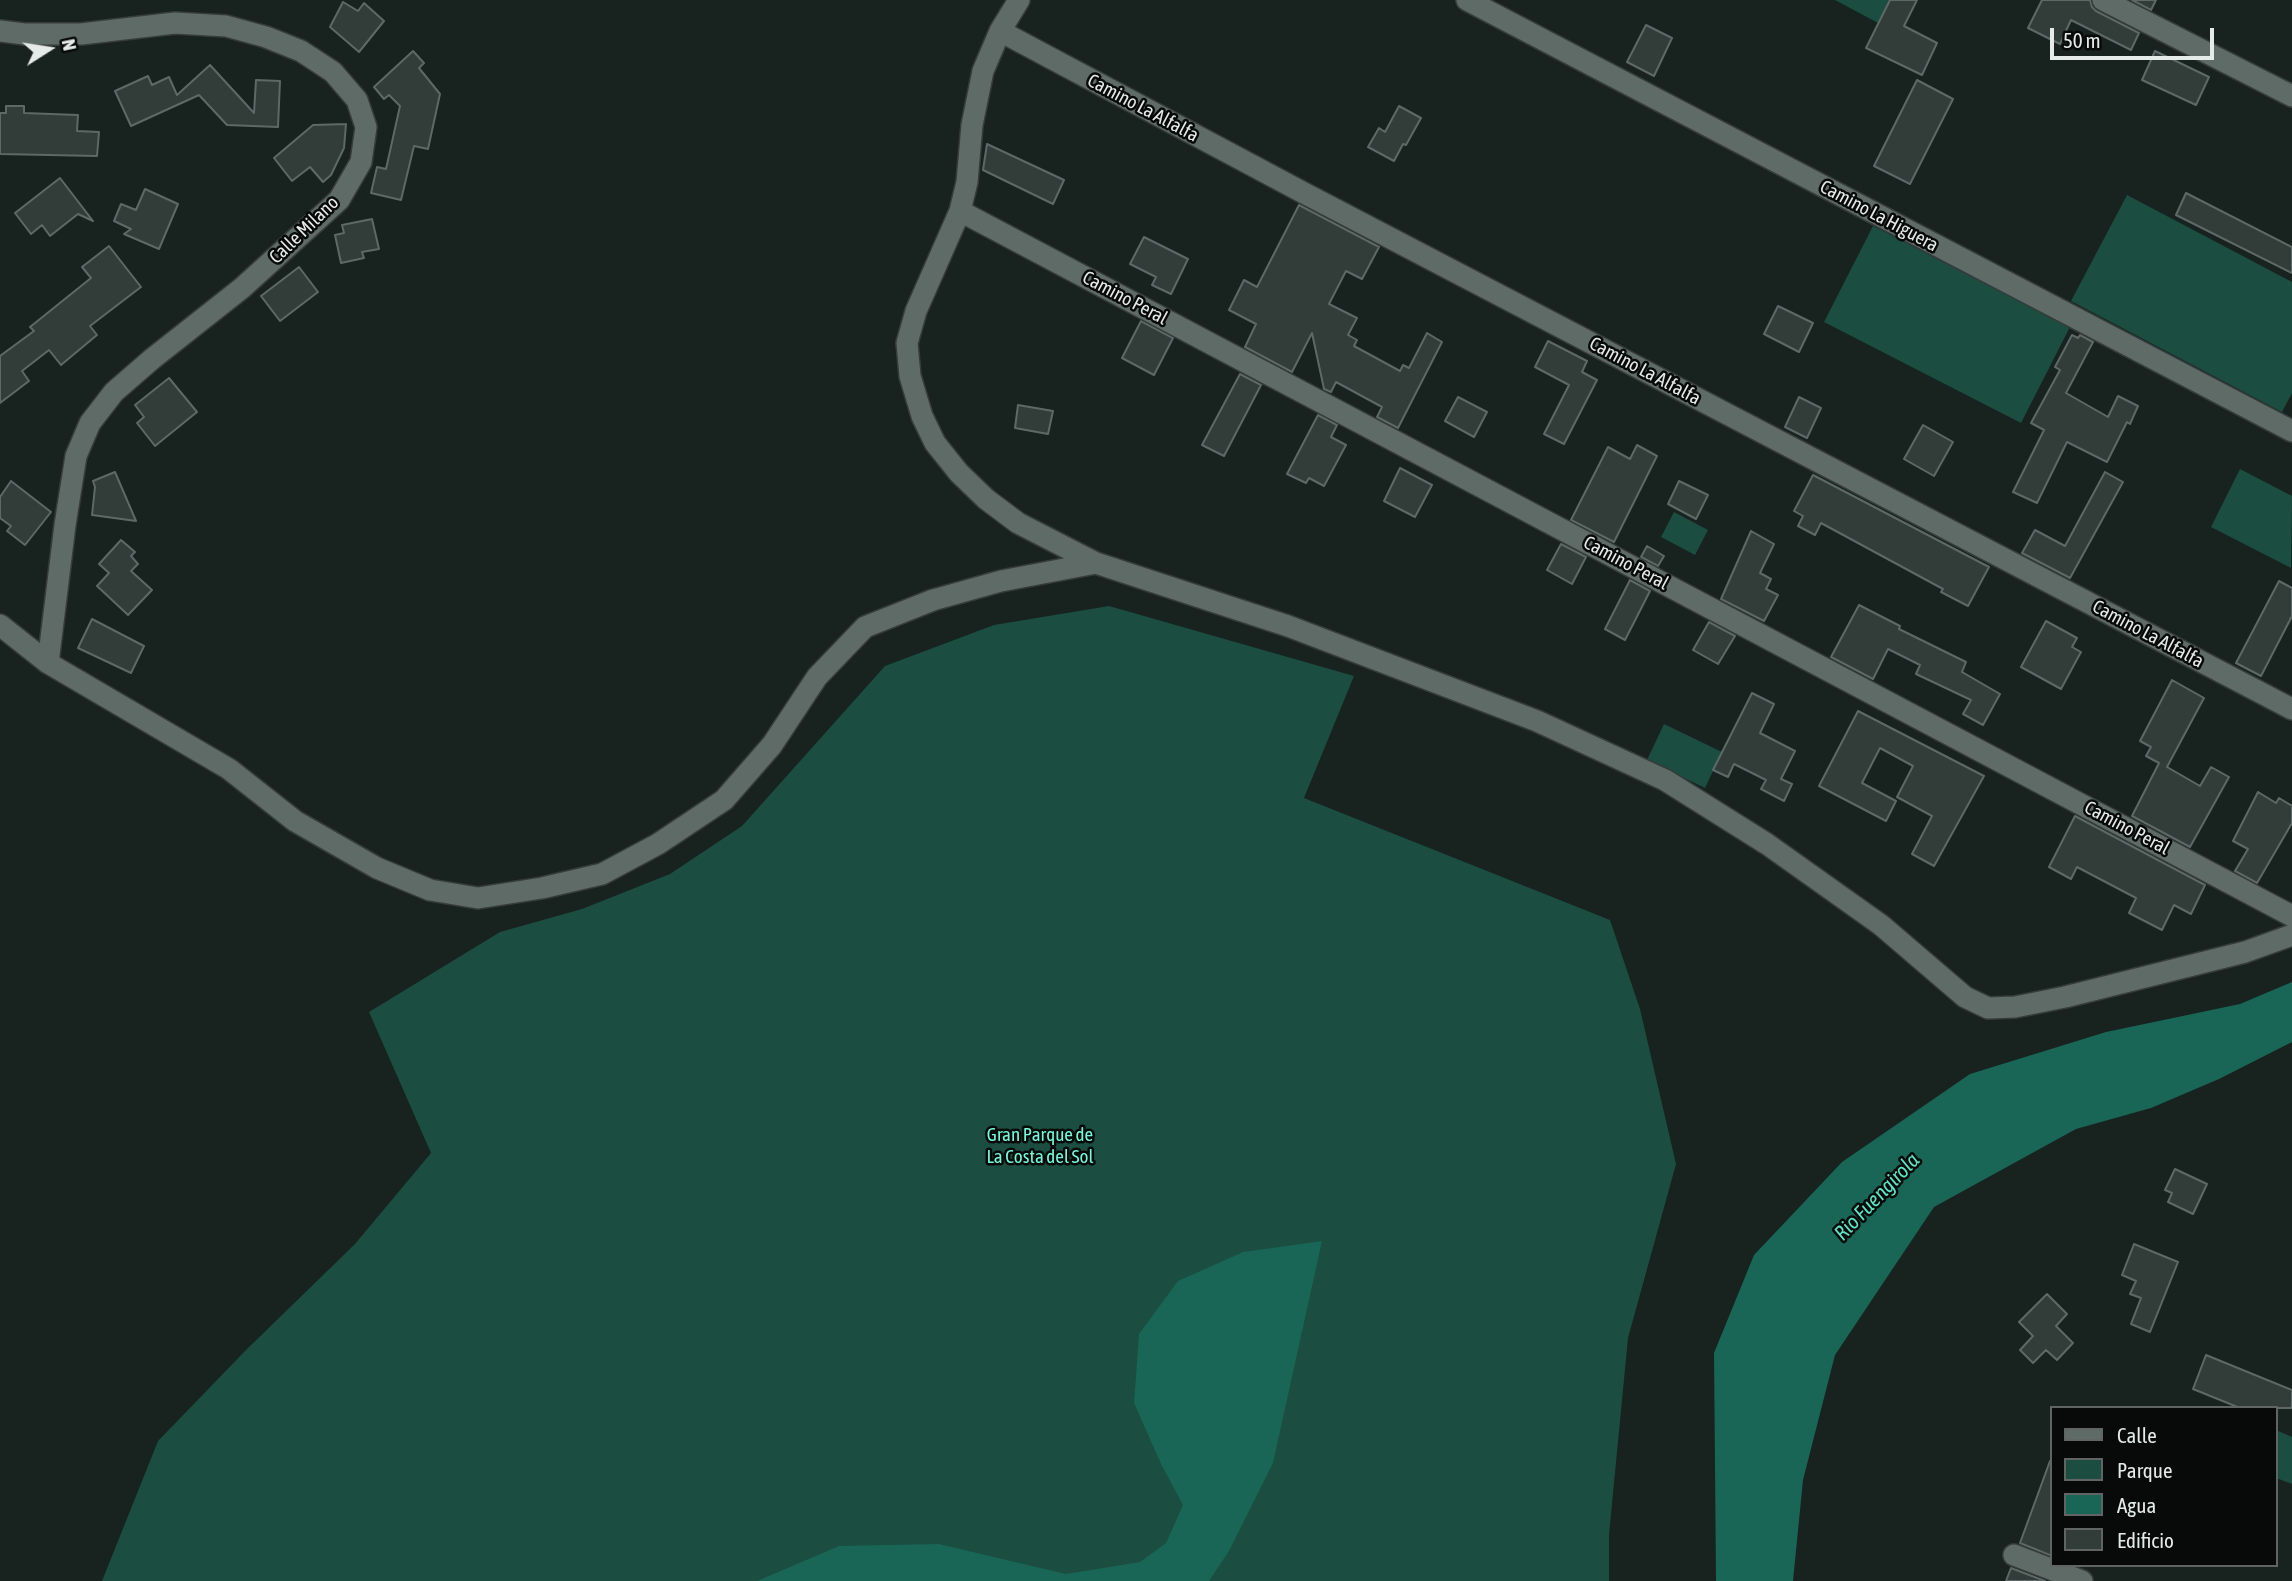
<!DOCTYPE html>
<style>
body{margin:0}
#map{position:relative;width:2292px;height:1581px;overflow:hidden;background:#18221f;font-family:"Asap Condensed",sans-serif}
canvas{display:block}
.legend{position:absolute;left:2050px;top:1406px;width:228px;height:161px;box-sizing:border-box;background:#070a09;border:2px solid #606463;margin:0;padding:9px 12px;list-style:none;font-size:21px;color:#e5ebe9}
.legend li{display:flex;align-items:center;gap:14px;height:35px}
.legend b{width:35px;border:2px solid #606463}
.north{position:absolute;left:14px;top:14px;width:70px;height:70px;-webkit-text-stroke:5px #070a09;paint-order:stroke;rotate:78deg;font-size:19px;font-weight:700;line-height:28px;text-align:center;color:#e5ebe9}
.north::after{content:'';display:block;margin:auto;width:24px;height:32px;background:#e5ebe9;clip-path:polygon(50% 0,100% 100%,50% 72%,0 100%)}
.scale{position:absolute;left:2050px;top:28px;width:164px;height:32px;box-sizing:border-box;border:4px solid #e5ebe9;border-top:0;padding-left:9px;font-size:21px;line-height:24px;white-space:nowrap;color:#e5ebe9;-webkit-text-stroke:5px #070a09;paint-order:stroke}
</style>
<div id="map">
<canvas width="2292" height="1581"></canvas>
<ul class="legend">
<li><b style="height:9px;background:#5f6b67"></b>Calle</li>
<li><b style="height:19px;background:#1b4d41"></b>Parque</li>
<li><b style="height:19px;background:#196556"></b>Agua</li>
<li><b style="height:19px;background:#323d3a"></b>Edificio</li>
</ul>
<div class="north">N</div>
<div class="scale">50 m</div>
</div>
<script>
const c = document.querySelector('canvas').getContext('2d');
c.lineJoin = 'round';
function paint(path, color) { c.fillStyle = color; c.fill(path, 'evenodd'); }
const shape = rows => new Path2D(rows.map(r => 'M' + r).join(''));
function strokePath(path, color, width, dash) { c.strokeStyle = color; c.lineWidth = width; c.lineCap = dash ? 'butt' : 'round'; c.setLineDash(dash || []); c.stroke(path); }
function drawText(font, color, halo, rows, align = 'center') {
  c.font = font + ' "Asap Condensed",sans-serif'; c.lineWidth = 5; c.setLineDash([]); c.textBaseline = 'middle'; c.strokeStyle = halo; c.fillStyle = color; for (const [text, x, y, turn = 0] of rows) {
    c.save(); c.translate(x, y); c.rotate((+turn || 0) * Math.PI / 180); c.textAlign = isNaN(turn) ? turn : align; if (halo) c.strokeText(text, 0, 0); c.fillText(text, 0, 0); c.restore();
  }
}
const green = shape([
 [1835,0,1890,0,1878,23],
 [2127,195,2292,282,2292,393,2282,412,2071,301],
 [1873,226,2070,327,2021,423,1824,322],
 [2240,469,2292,496,2291,568,2211,527],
 [1674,512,1708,530,1695,555,1661,537],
 [1109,606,1354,676,1304,798,1610,920,1640,1009,1676,1164,1628,1338,1609,1535,1609,1581,102,1581,158,1441,246,1350,355,1244,431,1153,369,1012,500,932,582,909,670,874,742,826,885,666,994,625],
 [1664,724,1722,752,1705,788,1647,760],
 [2276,1430,2292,1437,2292,1484,2276,1478]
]);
const water = shape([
 [2292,982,2292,1042,2219,1079,2151,1108,2076,1129,1934,1207,1835,1355,1803,1480,1793,1581,1716,1581,1714,1353,1754,1255,1842,1162,1970,1074,2106,1032,2240,1004],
 [1322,1241,1273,1463,1229,1551,1209,1581,757,1581,839,1546,939,1544,1066,1574,1140,1562,1166,1543,1183,1505,1161,1464,1134,1403,1139,1334,1178,1281,1243,1252]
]);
const building = shape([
 [1890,0,1917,0,1904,26,1937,43,1922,75,1866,48,1890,0],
 [2042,0,2090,0,2092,7,2096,11,2139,33,2131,50,2071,20,2060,44,2028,28,2042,0],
 [2132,0,2156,0,2151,10,2132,0],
 [343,2,358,11,364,3,384,21,359,52,330,27,343,2],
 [1646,25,1672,38,1654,76,1627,62,1646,25],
 [413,51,424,63,419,68,440,94,428,149,414,146,401,200,371,193,377,167,386,169,400,106,389,95,384,99,374,87,413,51],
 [2155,51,2209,77,2196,105,2142,80,2155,51],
 [210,65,254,113,256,80,280,81,278,127,227,125,199,95,131,126,115,91,148,76,152,85,169,77,177,95,210,65],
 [1917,80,1953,99,1910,184,1874,166,1917,80],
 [6,106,24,106,24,113,78,115,77,131,99,132,97,156,0,154,0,113,6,113,6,106],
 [1399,106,1421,118,1406,145,1403,144,1394,161,1368,147,1379,128,1385,132,1399,106],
 [346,124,344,148,331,175,323,182,310,167,292,181,274,158,313,125,346,124],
 [987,144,1064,180,1053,204,983,170,987,144],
 [60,178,93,221,78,214,50,236,42,225,31,234,15,213,60,178],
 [145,189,178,204,159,249,124,234,131,229,114,221,121,204,136,210,145,189],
 [2186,193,2292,247,2292,273,2176,215,2186,193],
 [1299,205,1379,247,1362,279,1346,271,1329,304,1357,318,1348,335,1357,340,1354,346,1400,371,1403,365,1409,368,1427,333,1442,342,1398,428,1377,417,1382,407,1336,382,1331,392,1324,389,1312,333,1292,372,1245,347,1256,324,1229,310,1244,280,1257,287,1299,205],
 [372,219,379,249,362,252,364,258,341,263,335,235,344,233,342,225,372,219],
 [1144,237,1188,259,1171,294,1152,285,1156,277,1130,264,1144,237],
 [109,246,141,287,90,326,97,335,61,365,49,350,22,371,29,381,0,403,0,356,34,331,30,327,91,278,82,267,109,246],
 [299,267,318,292,280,321,261,296,299,267],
 [1778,306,1813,323,1799,352,1764,334,1778,306],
 [1141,321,1173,338,1154,375,1122,358,1141,321],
 [2072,335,2078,338,2080,335,2093,342,2066,393,2108,417,2118,396,2138,406,2130,424,2127,422,2107,462,2067,442,2037,503,2013,492,2044,430,2031,423,2060,370,2055,367,2072,335],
 [1548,341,1587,361,1582,372,1597,380,1564,444,1544,434,1569,385,1535,367,1548,341],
 [1240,374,1261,385,1224,456,1202,445,1240,374],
 [169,378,197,412,155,446,137,423,144,417,135,405,169,378],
 [1458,397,1487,412,1474,437,1445,421,1458,397],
 [1799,397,1821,408,1807,438,1785,427,1799,397],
 [1018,405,1053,411,1048,434,1015,428,1018,405],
 [1318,415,1337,425,1331,437,1346,445,1324,486,1309,478,1306,483,1287,474,1318,415],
 [1923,425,1953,442,1934,476,1904,459,1923,425],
 [1637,445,1657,456,1614,542,1571,520,1608,447,1630,459,1637,445],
 [1400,468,1432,485,1415,517,1384,501,1400,468],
 [115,472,136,521,92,515,95,487,93,481,115,472],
 [2105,472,2123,482,2070,578,2022,553,2035,530,2065,546,2105,472],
 [1813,475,1989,567,1968,606,1941,592,1943,589,1821,523,1815,535,1798,526,1803,516,1794,511,1813,475],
 [11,481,51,512,25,545,7,531,11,526,0,518,0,497,11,481],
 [1679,481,1708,495,1696,519,1668,504,1679,481],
 [1751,531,1774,544,1760,573,1771,579,1766,589,1778,595,1764,621,1721,599,1751,531],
 [121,540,135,552,131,556,138,564,131,571,152,590,128,615,97,586,109,573,99,564,121,540],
 [1561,544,1586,557,1572,584,1547,570,1561,544],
 [1647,546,1664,556,1658,566,1641,557,1647,546],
 [1630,580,1650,591,1625,640,1605,629,1630,580],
 [2279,581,2292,588,2292,616,2261,676,2236,663,2279,581],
 [1859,605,1900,626,1899,629,1966,662,1962,672,2000,694,1983,725,1963,714,1971,700,1916,674,1920,665,1888,649,1873,679,1831,657,1859,605],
 [92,619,144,646,131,673,78,648,92,619],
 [2046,621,2077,638,2072,647,2081,652,2061,689,2021,667,2046,621],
 [1709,622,1735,636,1718,664,1693,650,1709,622],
 [2172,680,2204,698,2167,767,2200,786,2211,767,2229,777,2190,847,2132,816,2159,763,2146,756,2151,747,2140,741,2172,680],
 [1752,693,1774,704,1760,733,1795,751,1781,779,1792,784,1784,801,1761,789,1766,780,1734,764,1728,777,1713,770,1752,693],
 [1858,711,1984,776,1934,866,1912,854,1932,816,1897,797,1913,766,1880,748,1862,783,1896,801,1886,821,1819,786,1858,711],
 [2258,792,2276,803,2279,798,2292,806,2292,823,2257,883,2235,871,2248,849,2233,841,2258,792],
 [2075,816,2205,885,2191,914,2174,905,2162,930,2129,913,2136,898,2077,867,2071,879,2049,867,2075,816],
 [2175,1169,2207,1184,2193,1214,2168,1202,2172,1193,2165,1190,2175,1169],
 [2134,1244,2178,1262,2150,1332,2131,1324,2141,1298,2130,1294,2136,1281,2122,1275,2134,1244],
 [2047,1294,2067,1314,2056,1326,2073,1343,2057,1360,2046,1350,2033,1363,2020,1350,2033,1336,2019,1322,2047,1294],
 [2206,1355,2292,1390,2292,1408,2240,1408,2193,1389,2206,1355],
 [2050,1461,2052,1461,2052,1556,2020,1543,2050,1461],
 [2011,1568,2045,1581,2006,1581,2011,1568]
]);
const minor = shape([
 [1019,0,1000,31,983,71,972,125,967,182,960,211,916,311,907,343,910,376,922,416,935,443,959,473,986,499,1018,523,1096,563],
 [1467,0,2292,431],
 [2103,0,2292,96],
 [0,31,24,34,81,34,175,23,226,26,266,37,301,51,333,72,357,100,366,127,361,162,339,200,242,288,152,359,114,392,90,423,76,456,65,525,48,663],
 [1000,31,1304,193,2292,709],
 [960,211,2292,916],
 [0,625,48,663,229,769,295,821,377,868,430,890,478,898,542,888,602,874,658,844,724,800,772,745,817,677,865,627,933,600,1001,581,1096,563,1288,626,1537,721,1665,780,1767,844,1881,925,1965,997,1988,1008,2015,1007,2065,997,2245,952,2292,935],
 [2014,1555,2082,1581]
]);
const streetNames = [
 ["Camino La Alfalfa",1143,108,28],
 ["Camino La Higuera",1879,216,28],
 ["Calle Milano",304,230,-44],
 ["Camino Peral",1125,298,28],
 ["Camino La Alfalfa",1645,371,28],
 ["Camino Peral",1626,563,28],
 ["Camino La Alfalfa",2148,634,28],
 ["Camino Peral",2127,828,28]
];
const parkNames = [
 ["Gran Parque de",1040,1135],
 ["La Costa del Sol",1040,1157]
];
const waterNames = [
 ["Rio Fuengirola",1877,1197,-46]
];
paint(green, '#1b4d41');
paint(water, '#196556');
paint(building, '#323d3a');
strokePath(building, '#5d6966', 2);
strokePath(minor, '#363c3a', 24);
strokePath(minor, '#5f6b67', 21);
drawText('19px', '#e5ebe9', '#070a09', streetNames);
drawText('19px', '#75fbdc', '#070a09', parkNames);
drawText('italic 21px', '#5de5c7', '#070a09', waterNames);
</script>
